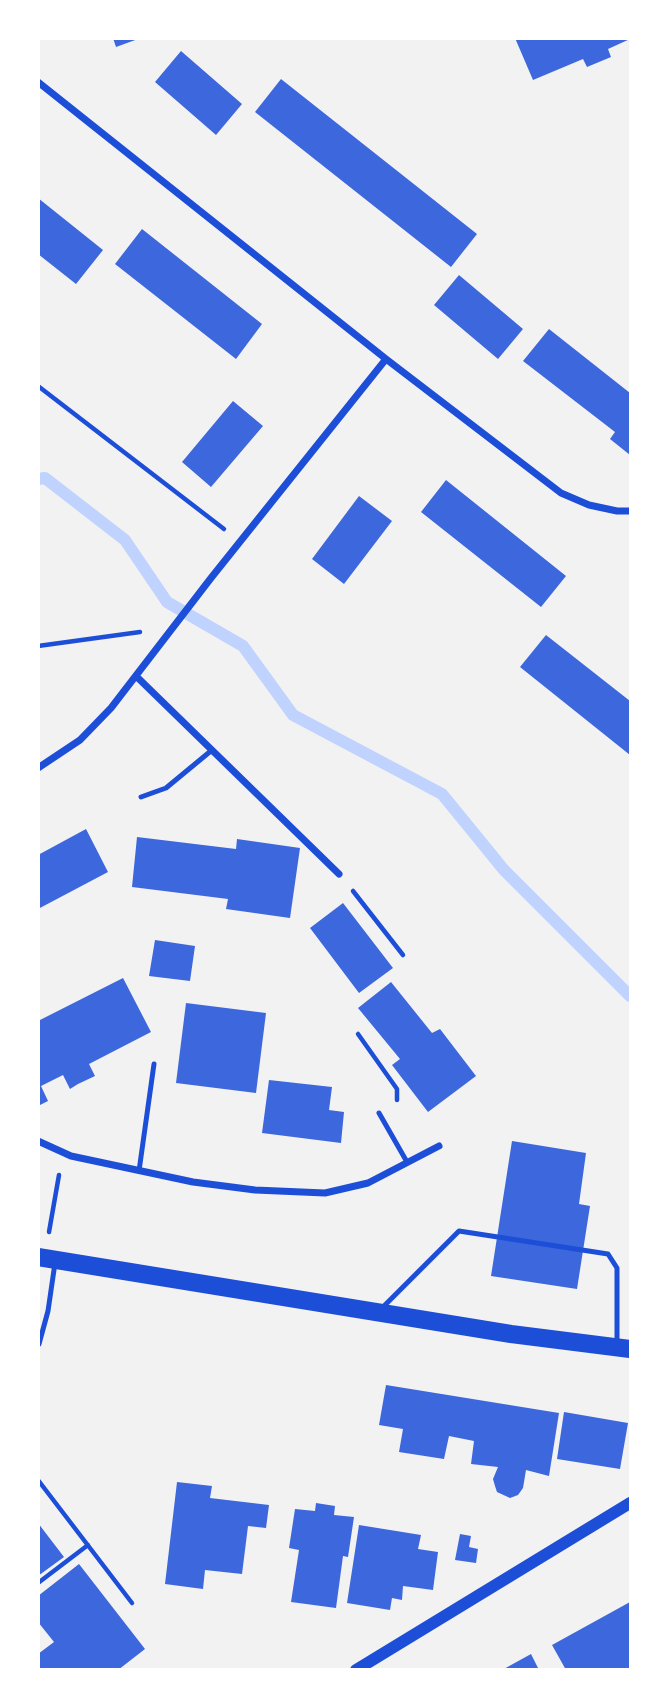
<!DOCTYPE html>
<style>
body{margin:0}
#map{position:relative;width:669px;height:1708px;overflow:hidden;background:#f2f2f2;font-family:"Sofia Sans Condensed",sans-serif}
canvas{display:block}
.frame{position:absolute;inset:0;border:40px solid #fff;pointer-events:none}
</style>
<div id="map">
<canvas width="669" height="1708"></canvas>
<div class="frame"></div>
</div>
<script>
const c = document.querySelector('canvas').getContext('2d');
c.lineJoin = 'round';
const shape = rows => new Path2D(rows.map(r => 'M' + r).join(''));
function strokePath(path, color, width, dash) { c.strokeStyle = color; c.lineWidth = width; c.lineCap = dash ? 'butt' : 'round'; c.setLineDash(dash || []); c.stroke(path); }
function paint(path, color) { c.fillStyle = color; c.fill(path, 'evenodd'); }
const stream = shape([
 [38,479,45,478,125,540,167,602,243,646,293,715,442,794,504,870,630,996]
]);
const building = shape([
 [113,38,138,38,138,39,116,47],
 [515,38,630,38,630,39,608,49,611,57,587,67,583,59,533,80],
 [181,51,242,104,216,135,155,82],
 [281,79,477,234,451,267,255,112],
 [38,198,103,250,76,284,38,254],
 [142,229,262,324,236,359,115,264],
 [459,275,523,329,498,359,434,305],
 [549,329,630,393,630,455,610,439,615,432,523,361],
 [233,401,263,426,211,487,182,462],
 [446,480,566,576,541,607,421,512],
 [359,496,392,521,344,584,312,559],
 [546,635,630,701,630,755,520,667],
 [86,829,108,872,38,909,38,855],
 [137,837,236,849,237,839,300,848,290,918,226,909,228,899,132,887],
 [343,903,393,968,359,993,310,928],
 [155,940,195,946,190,981,149,976],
 [123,978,151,1032,89,1064,95,1076,78,1084,70,1089,63,1075,41,1086,48,1101,38,1106,38,1021],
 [391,982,432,1033,440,1029,476,1076,428,1112,392,1065,400,1059,358,1008],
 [186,1003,266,1013,256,1093,176,1083],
 [269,1080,332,1087,329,1110,344,1112,341,1143,262,1133],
 [512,1141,586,1153,579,1204,590,1206,577,1289,491,1276],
 [386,1385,559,1413,549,1476,526,1470,523,1488,518,1495,510,1498,497,1492,495,1486,493,1479,498,1467,471,1464,474,1441,449,1436,444,1459,399,1452,403,1429,379,1425],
 [564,1412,628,1423,620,1469,557,1459],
 [177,1482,212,1486,210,1498,269,1505,266,1528,248,1526,242,1574,205,1570,203,1589,165,1584],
 [316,1503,335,1506,334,1515,354,1517,348,1557,343,1556,336,1608,291,1602,299,1550,289,1548,295,1509,315,1511],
 [38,1523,64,1557,38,1576],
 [359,1525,421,1535,418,1549,438,1552,433,1590,403,1586,402,1600,392,1598,390,1610,347,1603],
 [460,1534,471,1536,469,1547,478,1549,476,1563,455,1560],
 [79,1564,145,1649,118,1670,38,1670,38,1654,54,1642,38,1622,38,1596],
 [630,1602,630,1670,566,1670,552,1645],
 [531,1654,539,1670,502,1670]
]);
const path = shape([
 [38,386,224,529],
 [38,646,140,632],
 [353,891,403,955],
 [358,1034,397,1089,397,1100],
 [49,1232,59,1175],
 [38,1480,132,1603],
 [38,1583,88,1545]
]);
const service = shape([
 [141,797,166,788,212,750],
 [379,1113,407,1162],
 [139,1171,154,1064],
 [381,1309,459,1231,608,1254,617,1268,617,1345],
 [39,1344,48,1311,55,1263]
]);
const minor = shape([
 [38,82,386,359,561,493,589,505,617,511,630,511],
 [136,676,339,874],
 [38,768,80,740,111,708,211,578,386,359],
 [38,1141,71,1156,193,1182,255,1190,325,1193,368,1183,439,1146]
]);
const tertiary = shape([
 [356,1670,630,1503]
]);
const primary = shape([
 [38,1257,511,1334,630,1349]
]);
strokePath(stream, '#bfd3fe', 12);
paint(building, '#3d67dc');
strokePath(path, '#1d4ed8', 4.5);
strokePath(service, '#1d4ed8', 5);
strokePath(minor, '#1d4ed8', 7);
strokePath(tertiary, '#1d4ed8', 12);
strokePath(primary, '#1d4ed8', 18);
</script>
